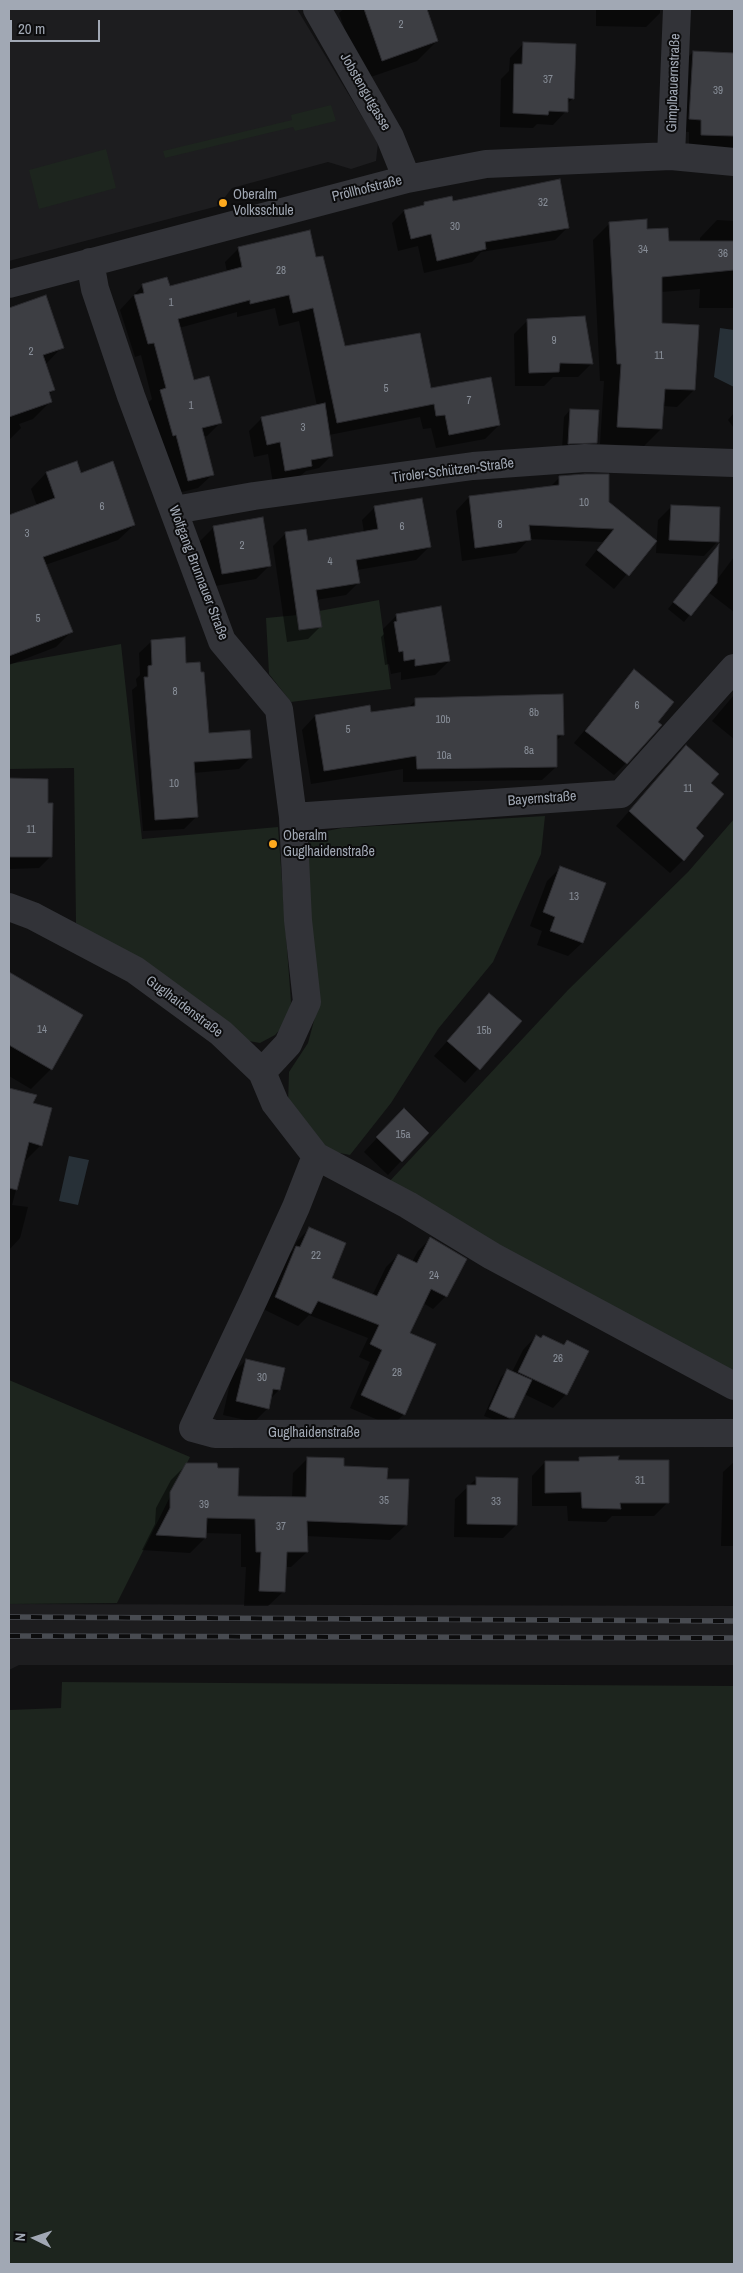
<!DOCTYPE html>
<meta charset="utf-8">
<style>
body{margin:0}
#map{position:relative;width:743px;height:2273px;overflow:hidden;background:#111112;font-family:"Archivo Narrow",sans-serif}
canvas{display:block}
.frame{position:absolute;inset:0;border:10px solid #a1a8b4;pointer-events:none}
.north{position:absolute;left:10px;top:2213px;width:50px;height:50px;-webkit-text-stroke:4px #0c0c0d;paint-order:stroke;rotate:274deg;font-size:14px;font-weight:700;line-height:20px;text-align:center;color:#a1a8b4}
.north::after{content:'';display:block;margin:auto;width:18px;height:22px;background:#a1a8b4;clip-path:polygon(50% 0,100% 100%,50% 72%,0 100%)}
.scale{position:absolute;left:10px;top:20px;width:90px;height:22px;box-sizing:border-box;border:2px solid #a1a8b4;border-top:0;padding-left:6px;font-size:15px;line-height:18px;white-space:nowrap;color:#a1a8b4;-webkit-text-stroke:4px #0c0c0d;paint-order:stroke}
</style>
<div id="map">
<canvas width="743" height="2273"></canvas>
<div class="frame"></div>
<div class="north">N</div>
<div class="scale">20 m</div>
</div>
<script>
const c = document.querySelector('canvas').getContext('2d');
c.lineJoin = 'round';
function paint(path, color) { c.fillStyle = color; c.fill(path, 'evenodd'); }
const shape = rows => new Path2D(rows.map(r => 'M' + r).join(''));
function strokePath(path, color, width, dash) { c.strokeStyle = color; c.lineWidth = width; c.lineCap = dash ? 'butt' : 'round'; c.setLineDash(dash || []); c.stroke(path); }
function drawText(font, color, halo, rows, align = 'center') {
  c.font = font + ' "Archivo Narrow",sans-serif'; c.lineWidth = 4; c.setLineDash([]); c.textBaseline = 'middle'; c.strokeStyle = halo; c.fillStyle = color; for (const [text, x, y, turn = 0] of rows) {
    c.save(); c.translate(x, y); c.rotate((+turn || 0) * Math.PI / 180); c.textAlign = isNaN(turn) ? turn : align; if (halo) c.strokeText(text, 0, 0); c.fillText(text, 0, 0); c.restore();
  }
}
const built = shape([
 [9,9,297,9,378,143,376,161,351,169,328,162,232,188,218,206,9,261],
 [9,1604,734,1606,734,1665,19,1665,9,1670]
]);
const green = shape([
 [331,105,336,121,295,131,293,127,165,158,163,151,292,120,291,115],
 [106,149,116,188,39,209,29,170],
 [379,600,391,689,291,702,269,674,266,618,297,615],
 [121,644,142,839,278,827,291,1002,288,1021,275,1035,260,1043,243,1040,76,923,74,768,9,769,9,664],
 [545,816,541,854,493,962,438,1029,391,1103,350,1155,335,1152,318,1145,288,1104,289,1072,308,1043,315,1017,307,845,316,833,342,828],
 [734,819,734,1371,660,1339,388,1183,568,990,688,872],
 [9,1380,190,1457,117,1603,9,1604],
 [62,1682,734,1686,734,2264,9,2264,9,1710,61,1708]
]);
const water = shape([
 [720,328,734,330,734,387,714,377],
 [69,1156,89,1160,78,1205,59,1201]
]);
const shadow = shape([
 [344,9,426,9,437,41,417,61,362,80,339,13],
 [596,9,660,9,660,13,646,27,596,26],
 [523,44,573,98,567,104,566,111,553,125,537,124,533,128,500,127,501,79,509,71,510,58],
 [693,52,734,60,734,149,689,147,689,132,677,131,681,64],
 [452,202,568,227,555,240,481,252,472,262,424,273,418,246,398,251,392,223,404,211,421,207,424,203],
 [717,220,734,221,734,308,699,308,700,289,661,292,661,324,694,390,677,407,663,406,661,429,644,446,600,444,604,381,600,381,593,240,610,223,646,231,668,242,700,242,700,238],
 [239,248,315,259,344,347,499,425,485,439,436,448,431,428,423,429,420,417,329,435,332,455,319,468,306,471,298,478,273,483,268,454,254,457,249,431,262,418,317,406,299,321,279,326,275,308,237,317,237,312,179,328,193,382,220,423,207,436,203,437,212,475,198,488,174,494,147,404,152,399,141,355,135,357,120,310,143,285,169,287,227,272,225,262],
 [45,297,62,347,45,365,54,390,48,395,51,401,33,419,19,424,21,428,9,440,9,309],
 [528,320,592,363,578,377,553,377,544,386,515,386,514,334],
 [570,410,596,442,589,449,562,450,564,417],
 [734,413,734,428,728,420],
 [76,462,80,474,134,525,118,540,45,565,72,631,56,647,9,665,9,516,37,506,31,489,46,473],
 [560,477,607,502,655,541,614,589,585,565,603,542,529,539,516,553,462,561,456,511,469,497,549,488],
 [672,506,717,542,704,556,656,553,658,520],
 [375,507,429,547,416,560,357,570,359,582,346,595,316,600,321,626,308,639,287,642,273,546,286,533,307,542,364,532,362,520],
 [214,527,270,565,256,579,209,587,200,541],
 [717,547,716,581,734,557,734,612,708,592,684,622,668,609],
 [397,615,449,661,435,675,401,680,401,672,391,674,389,664,385,665,381,637,384,634,383,629],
 [152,641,185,664,207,734,251,757,239,769,193,773,196,817,184,829,143,831,132,690,137,686,136,679,140,675,139,653],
 [634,671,626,763,614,775,574,743],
 [734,695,734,739,712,721],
 [416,700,563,734,556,741,556,767,542,780,403,782,403,769,311,784,302,730,315,716,370,713,407,709],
 [686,747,710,784,683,860,670,873,616,826],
 [9,780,47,780,51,856,39,868,9,869],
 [561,867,604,884,582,943,568,956,537,945,542,931,530,926,547,881],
 [15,977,51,1069,31,1089,9,1076,9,983],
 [489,995,520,1022,465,1083,434,1056],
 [9,1089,35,1096,31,1103,41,1145,23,1163,12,1205,28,1207,20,1238,9,1250],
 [390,1124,401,1161,388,1175,364,1152],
 [309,1229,330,1279,372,1296,386,1267,398,1255,412,1262,418,1251,431,1238,465,1260,446,1296,433,1309,423,1303,408,1333,404,1414,392,1426,350,1408,370,1362,359,1357,368,1338,309,1315,298,1326,263,1309,284,1259,293,1250,297,1241],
 [536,1336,563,1346,567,1342,566,1394,553,1408,524,1394,513,1417,506,1424,484,1416,501,1377,508,1370,512,1372,523,1350],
 [246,1360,279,1390,270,1399,268,1408,254,1422,223,1415,232,1374],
 [308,1458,386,1480,408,1481,406,1525,390,1540,306,1536,307,1552,291,1567,285,1567,284,1591,268,1606,244,1606,246,1567,241,1567,241,1534,205,1533,205,1538,190,1553,142,1550,155,1524,156,1508,171,1480,186,1465,216,1470,236,1497,292,1498,293,1473],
 [580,1458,617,1461,668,1502,654,1516,612,1516,606,1522,568,1521,567,1506,532,1506,532,1476,545,1462,575,1462],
 [734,1462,734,1546,721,1546,723,1472],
 [476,1479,516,1525,503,1538,454,1537,455,1499]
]);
const building = shape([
 [364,9,427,9,438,41,382,61,364,9],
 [523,42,576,44,574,99,568,98,568,112,549,111,548,115,513,113,514,64,522,64,523,42],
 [693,51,734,53,734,136,701,135,701,120,689,119,693,51],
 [560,179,569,228,485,242,486,249,437,261,431,234,411,239,404,210,424,205,424,202,452,196,453,201,560,179],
 [647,219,647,229,668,228,669,241,734,241,734,270,662,277,662,323,699,325,695,390,665,389,662,429,617,427,621,364,617,364,609,222,647,219],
 [310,230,316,257,323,256,345,346,420,333,431,388,491,377,500,425,449,435,445,415,436,416,434,404,337,423,313,308,293,313,289,295,250,304,250,300,178,319,194,380,209,376,222,423,202,428,214,475,188,481,176,435,173,436,160,390,166,388,154,343,148,344,134,295,144,293,142,284,167,277,170,286,242,267,238,247,310,230],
 [46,295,64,348,43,355,55,390,49,392,52,402,9,417,9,308,46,295],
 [585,316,593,364,560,363,559,372,529,373,527,319,585,316],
 [325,403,333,456,311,460,312,466,285,471,280,442,267,445,261,417,325,403],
 [570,409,599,410,597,443,568,444,570,409],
 [77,461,81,473,113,461,135,525,43,557,73,632,9,656,9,515,55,498,46,472,77,461],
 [585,474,609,474,609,502,657,541,629,576,597,550,614,529,529,525,531,540,475,548,469,496,559,485,559,476,585,474],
 [422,498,431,547,356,560,360,583,316,590,322,627,299,630,285,532,306,529,308,541,378,529,374,506,422,498],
 [671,505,720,507,719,542,669,540,671,505],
 [263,517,271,566,222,574,213,526,263,517],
 [719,544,717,583,691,616,673,602,719,544],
 [441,606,450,661,415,666,415,659,404,661,403,651,399,652,394,622,397,621,396,614,441,606],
 [185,637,186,663,200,662,201,672,204,672,209,733,250,730,252,758,194,762,198,817,155,820,144,677,148,677,148,666,152,665,151,640,185,637],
 [634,669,674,702,658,722,662,725,627,764,585,731,634,669],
 [563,694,564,735,557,735,557,767,417,769,416,756,324,771,315,715,370,705,371,712,415,706,415,698,563,694],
 [686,745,719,774,711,783,724,794,696,828,704,836,684,861,629,811,686,745],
 [9,778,48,779,48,803,53,803,52,857,9,857,9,778],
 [560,866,606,883,583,943,550,931,555,917,543,912,560,866],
 [9,972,83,1015,52,1070,9,1045,9,972],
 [489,993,522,1021,480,1070,447,1041,489,993],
 [9,1088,37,1095,33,1103,52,1108,42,1146,29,1142,17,1190,9,1188,9,1088],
 [404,1108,429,1133,402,1162,376,1137,404,1108],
 [309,1227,346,1243,332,1278,377,1296,398,1254,417,1263,430,1237,467,1259,447,1297,431,1289,410,1333,436,1344,405,1415,361,1395,382,1350,370,1344,379,1325,318,1301,311,1314,275,1297,296,1246,300,1247,309,1227],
 [536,1335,541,1338,543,1335,564,1345,567,1340,589,1351,567,1395,518,1372,536,1335],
 [246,1359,285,1368,280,1390,273,1389,269,1409,236,1401,246,1359],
 [507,1369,532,1380,514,1418,509,1418,489,1409,507,1369],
 [619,1456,618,1460,669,1460,669,1503,620,1503,621,1509,582,1508,581,1492,545,1493,545,1461,579,1461,579,1457,619,1456],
 [307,1457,344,1458,344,1466,388,1468,387,1479,409,1479,407,1525,307,1521,308,1552,287,1552,285,1592,259,1591,261,1552,256,1552,255,1519,207,1518,206,1538,156,1535,170,1508,170,1492,186,1463,217,1463,218,1468,239,1468,238,1496,306,1497,307,1457],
 [476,1477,518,1478,517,1525,467,1524,467,1485,476,1485,476,1477]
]);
const minor = shape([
 [317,9,390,137,407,179],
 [671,156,677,9],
 [90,262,95,289,131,396,222,641,279,709,293,817,298,920,307,1002,288,1044,262,1072],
 [9,284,407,179,486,164,671,156,734,162],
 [175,510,254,496,473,466,585,458,734,463],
 [293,817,621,794,734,668],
 [9,907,33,916,135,970,221,1033,262,1072,275,1103,316,1156,408,1205,492,1256,734,1386],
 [316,1156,296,1207,254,1299,193,1428,215,1434,734,1433]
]);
const rail = shape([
 [9,1617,734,1621],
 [9,1636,734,1638]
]);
const markers = [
 [223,203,5,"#fda91e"],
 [273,844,5,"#fda91e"]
];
const numberNames = [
 ["2",401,25],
 ["37",548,80],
 ["39",718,91],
 ["32",543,203],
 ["30",455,227],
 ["34",643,250],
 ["36",723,254],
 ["28",281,271],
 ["1",171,303],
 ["9",554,341],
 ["2",31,352],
 ["11",659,356],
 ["5",386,389],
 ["7",469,401],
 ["1",191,406],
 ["3",303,428],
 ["10",584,503],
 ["6",102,507],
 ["8",500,525],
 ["6",402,527],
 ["3",27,534],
 ["2",242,546],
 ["4",330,562],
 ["5",38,619],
 ["8",175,692],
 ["6",637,706],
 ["8b",534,713],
 ["10b",443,720],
 ["5",348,730],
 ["8a",529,751],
 ["10a",444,756],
 ["10",174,784],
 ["11",688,789],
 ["11",31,830],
 ["13",574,897],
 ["14",42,1030],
 ["15b",484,1031],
 ["15a",403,1135],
 ["22",316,1256],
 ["24",434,1276],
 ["26",558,1359],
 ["28",397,1373],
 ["30",262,1378],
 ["31",640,1481],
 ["35",384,1501],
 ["33",496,1502],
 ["39",204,1505],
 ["37",281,1527]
];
const streetNames = [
 ["Gimplbauernstraße",674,83,-88],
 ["Jobstengutgasse",365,92,60],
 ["Pröllhofstraße",367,189,-14],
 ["Tiroler-Schützen-Straße",453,471,-7],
 ["Wolfgang Brunnauer Straße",198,573,69],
 ["Bayernstraße",542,799,-4],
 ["Guglhaidenstraße",184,1007,37],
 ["Guglhaidenstraße",314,1433]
];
const poiNames = [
 ["Oberalm",233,195],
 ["Volksschule",233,211],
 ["Oberalm",283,836],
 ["Guglhaidenstraße",283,852]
];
paint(built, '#1d1d1f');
paint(green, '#1d251e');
paint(water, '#273037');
paint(shadow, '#0007');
paint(building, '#3d3e43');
strokePath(building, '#2b2b2f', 1);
strokePath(minor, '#323338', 28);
strokePath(rail, '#484b51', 5.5);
strokePath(rail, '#0c0c0d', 4, [11]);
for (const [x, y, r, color] of markers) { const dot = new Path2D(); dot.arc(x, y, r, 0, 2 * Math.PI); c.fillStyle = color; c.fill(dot); strokePath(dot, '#0c0c0d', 2); }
drawText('11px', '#888e98', null, numberNames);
drawText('14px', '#a1a8b4', '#0c0c0d', streetNames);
drawText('14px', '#a1a8b4', '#0c0c0d', poiNames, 'left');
</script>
